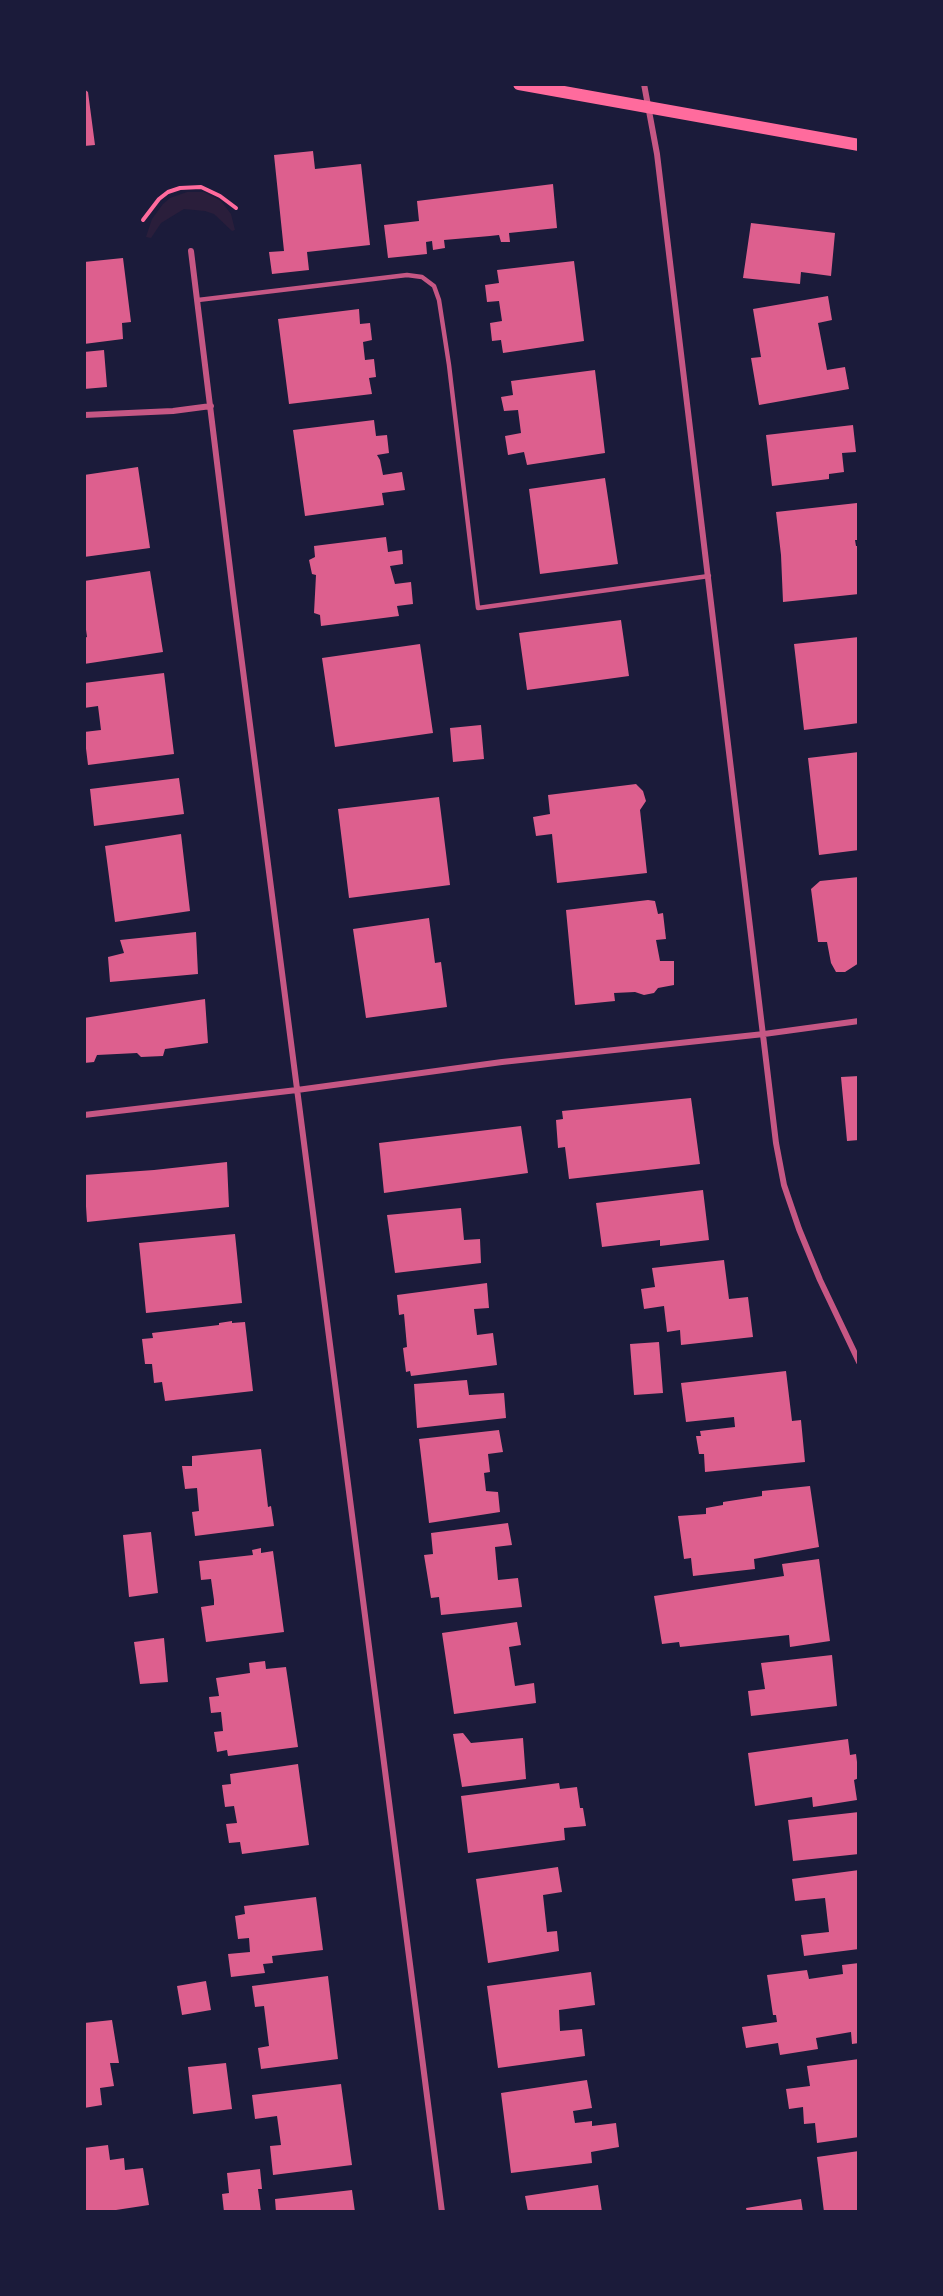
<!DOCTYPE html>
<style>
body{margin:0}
#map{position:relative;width:943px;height:2296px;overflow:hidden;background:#1b1b3a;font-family:"DM Sans",sans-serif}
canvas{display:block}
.frame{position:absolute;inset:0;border:86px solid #1b1b3a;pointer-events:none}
</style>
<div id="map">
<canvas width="943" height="2296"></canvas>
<div class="frame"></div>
</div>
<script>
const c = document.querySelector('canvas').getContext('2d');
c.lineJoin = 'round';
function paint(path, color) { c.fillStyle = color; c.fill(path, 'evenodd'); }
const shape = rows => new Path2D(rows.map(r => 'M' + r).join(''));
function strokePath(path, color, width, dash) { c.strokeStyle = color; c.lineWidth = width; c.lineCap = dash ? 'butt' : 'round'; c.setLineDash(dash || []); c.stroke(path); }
const green = shape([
 [187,192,204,192,221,201,231,214,235,230,232,231,214,214,205,211,184,209,161,223,151,238,146,237,152,219,163,204,170,198]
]);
const building = shape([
 [84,89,88,92,95,145,84,146],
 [313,151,315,169,361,164,370,245,307,252,309,270,272,274,269,252,284,251,274,155],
 [553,184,557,228,509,233,510,242,501,242,499,235,490,236,444,240,445,248,433,250,432,241,426,242,427,254,388,258,384,225,419,221,417,201],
 [751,223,835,233,831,276,801,272,800,284,743,278],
 [123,258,131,322,122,323,123,339,84,344,84,262],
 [574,261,584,341,503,353,501,340,492,341,490,323,502,321,499,301,487,302,485,285,499,283,497,270],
 [828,296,832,320,818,323,827,370,845,367,849,389,759,405,751,358,761,357,753,309],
 [359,309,360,324,370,323,372,340,363,342,365,360,374,359,376,377,369,378,372,394,289,404,278,319],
 [104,350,107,387,84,389,84,352],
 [595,370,605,453,527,465,524,452,508,455,505,436,521,433,518,410,504,411,501,397,513,395,511,381],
 [374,420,376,436,387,435,389,453,377,455,380,460,383,475,402,472,405,490,382,493,384,505,305,516,293,430],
 [853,425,856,452,842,453,844,472,829,474,829,479,772,486,766,435],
 [138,467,150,548,84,557,84,475],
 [605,478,618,564,540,574,529,489],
 [857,503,859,540,855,540,856,546,859,546,859,594,783,602,781,555,776,512],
 [386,537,388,552,402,550,403,564,390,566,395,584,411,582,413,604,397,606,399,616,321,626,320,615,314,613,316,575,312,574,309,560,315,557,314,546],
 [150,571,163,652,84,664,84,638,87,637,84,615,84,581],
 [621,620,629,676,527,690,519,633],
 [859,637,859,723,804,730,794,644],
 [420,644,433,733,335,747,322,658],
 [164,673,174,754,88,765,84,732,101,730,98,706,84,708,84,683],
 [481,725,484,759,453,762,450,728],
 [859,752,859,850,819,855,808,758],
 [179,778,184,814,94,826,90,789],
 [636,784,643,791,646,801,640,810,647,873,557,883,552,834,536,836,533,817,550,814,548,795],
 [439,797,450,885,349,898,338,809],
 [181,834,190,911,115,922,105,846],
 [859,877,859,963,845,972,836,972,831,963,827,942,818,942,811,889,820,881],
 [648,900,655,901,658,914,663,913,666,939,656,940,660,961,674,961,674,985,658,988,654,993,644,995,635,992,614,993,615,1001,575,1005,566,910],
 [429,918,435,963,441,962,447,1007,366,1018,353,929],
 [196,932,198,974,110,982,108,957,124,953,120,940],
 [205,999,208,1043,165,1049,163,1056,141,1057,137,1053,97,1055,94,1062,84,1063,84,1018],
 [859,1076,859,1140,847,1141,841,1077],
 [691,1098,700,1164,569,1179,565,1147,558,1148,556,1120,563,1119,562,1111],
 [521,1126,528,1173,384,1193,379,1143],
 [227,1162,229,1207,87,1222,84,1175,154,1170],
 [703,1190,709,1240,660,1246,660,1240,602,1247,596,1203],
 [461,1208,464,1240,480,1239,481,1263,395,1273,387,1215],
 [235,1234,242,1303,146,1313,139,1243],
 [724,1260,729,1299,748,1297,753,1337,681,1345,680,1330,667,1332,664,1306,644,1309,641,1289,655,1287,652,1268],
 [487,1283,489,1308,474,1309,477,1335,493,1333,497,1365,411,1376,410,1371,406,1372,403,1348,407,1347,404,1314,399,1315,397,1295],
 [232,1321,232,1323,245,1322,253,1391,165,1401,162,1382,154,1383,152,1364,145,1364,142,1339,153,1338,152,1333,219,1325,219,1323],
 [659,1342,663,1393,634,1395,630,1344],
 [786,1371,792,1421,801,1420,805,1462,705,1472,704,1454,699,1454,696,1436,701,1436,700,1431,735,1427,734,1417,686,1422,681,1383],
 [467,1380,469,1395,504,1393,506,1418,417,1428,414,1384],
 [499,1430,503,1452,488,1454,490,1472,484,1473,486,1491,498,1492,500,1512,429,1523,419,1439],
 [261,1449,268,1507,271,1506,274,1526,195,1536,192,1512,199,1511,197,1488,185,1489,182,1466,192,1466,192,1456],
 [810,1486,819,1547,754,1559,755,1569,693,1576,691,1558,684,1559,678,1516,706,1514,706,1508,723,1505,723,1502,762,1496,762,1491],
 [508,1523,512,1545,495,1547,498,1580,518,1578,522,1607,441,1615,439,1597,431,1598,424,1555,433,1554,431,1533],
 [151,1532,158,1593,129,1597,123,1535],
 [261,1548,261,1553,273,1551,284,1632,206,1642,201,1607,214,1605,214,1600,211,1579,201,1580,199,1561,253,1555,252,1550],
 [819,1559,830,1641,790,1647,789,1635,680,1647,679,1642,662,1644,654,1596,784,1576,782,1564],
 [517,1622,521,1645,509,1647,515,1686,534,1683,536,1703,454,1714,442,1633],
 [164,1638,168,1682,140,1684,134,1642],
 [832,1655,837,1706,751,1716,748,1691,765,1689,761,1663],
 [265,1661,266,1669,286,1667,298,1747,228,1756,227,1750,217,1752,214,1732,223,1731,221,1712,211,1713,209,1697,219,1696,216,1678,250,1673,249,1663],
 [463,1733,471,1743,523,1738,526,1779,462,1787,453,1734],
 [848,1739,850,1755,856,1754,859,1778,854,1780,857,1800,813,1807,812,1797,755,1806,748,1753],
 [298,1764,309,1845,242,1854,240,1842,229,1843,226,1824,237,1823,234,1806,225,1807,222,1785,231,1784,230,1774],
 [559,1783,560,1789,577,1787,580,1808,583,1808,586,1826,564,1828,565,1840,468,1853,461,1796],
 [859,1812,859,1854,793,1861,788,1820],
 [558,1867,562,1892,543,1895,547,1932,557,1931,559,1951,488,1963,476,1879],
 [859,1870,859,1949,804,1956,801,1935,829,1932,825,1898,795,1901,792,1879],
 [316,1897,323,1950,272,1956,273,1963,263,1964,265,1973,231,1977,228,1954,250,1952,249,1938,238,1939,235,1916,245,1914,244,1906],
 [859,1963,859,2043,852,2044,851,2032,816,2038,818,2049,780,2055,778,2043,746,2048,742,2027,777,2022,776,2015,773,2015,767,1975,807,1970,809,1979,843,1974,842,1965],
 [591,1972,595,2005,559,2010,560,2031,582,2029,585,2056,498,2068,487,1986],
 [328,1976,338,2059,261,2069,258,2048,269,2046,264,2006,255,2007,252,1986],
 [206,1981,211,2010,182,2015,177,1986],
 [112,2020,119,2063,110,2063,114,2086,100,2088,102,2105,84,2108,84,2023],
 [859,2059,859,2137,817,2143,815,2123,804,2124,803,2107,789,2109,786,2089,810,2086,807,2066],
 [226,2063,232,2109,193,2114,188,2067],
 [587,2080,592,2108,573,2111,575,2123,592,2121,592,2126,616,2123,619,2147,591,2152,592,2163,511,2173,501,2093],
 [341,2084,352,2165,273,2175,270,2146,281,2145,277,2116,255,2119,252,2095],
 [108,2145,110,2160,124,2158,125,2170,143,2168,149,2205,116,2210,117,2212,84,2212,84,2148],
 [859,2151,859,2212,824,2212,817,2157],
 [260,2169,262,2189,258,2189,261,2212,224,2212,222,2194,229,2193,227,2173],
 [598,2185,602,2212,528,2212,525,2196],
 [352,2190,355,2212,276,2212,275,2199],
 [801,2199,803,2212,747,2212,746,2208]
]);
const path = shape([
 [143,220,159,199,168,192,180,188,201,187,220,196,236,208]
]);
const service = shape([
 [198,300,407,275,422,277,434,286,439,300,449,365,478,608,709,576]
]);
const minor = shape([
 [644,84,657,154,776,1143,784,1185,799,1229,820,1280,859,1362],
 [191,251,233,593,442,2212],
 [84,415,173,411,211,406],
 [84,1115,297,1090,502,1062,764,1034,859,1021]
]);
const secondary = shape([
 [519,84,859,145]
]);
paint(green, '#2a1e3b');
paint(building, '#dd5f8e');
strokePath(path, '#ff6b9d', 4);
strokePath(service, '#c65784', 4.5);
strokePath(minor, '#c65784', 6);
strokePath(secondary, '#ff6b9d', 12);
</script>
